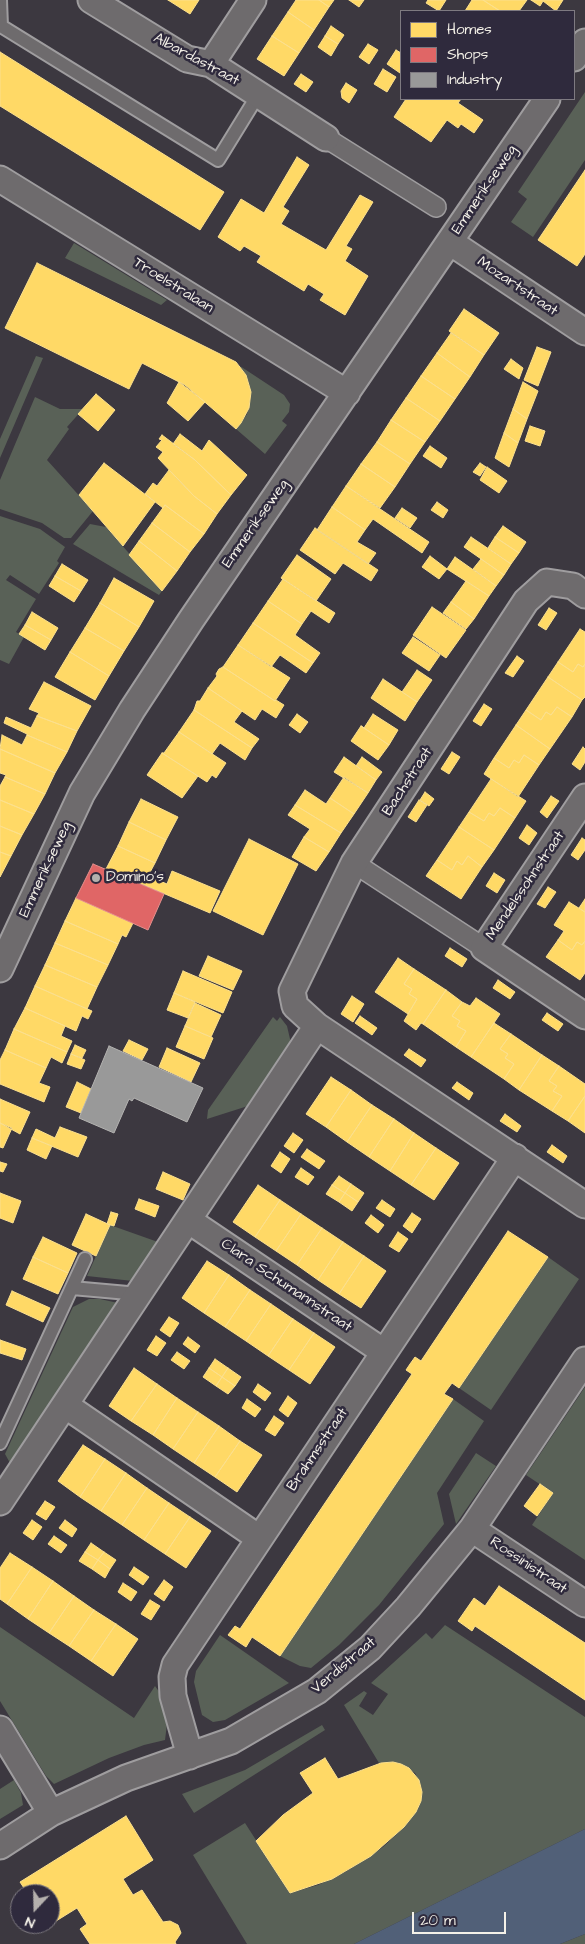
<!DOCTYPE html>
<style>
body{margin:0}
#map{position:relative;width:585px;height:1944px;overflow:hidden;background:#3c3840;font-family:"Architects Daughter",sans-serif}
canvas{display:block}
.legend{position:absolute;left:400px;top:10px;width:175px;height:90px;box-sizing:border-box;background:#2f2a3d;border:1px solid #7e7a81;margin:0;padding:6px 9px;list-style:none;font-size:15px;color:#f4f1e8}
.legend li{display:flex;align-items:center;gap:10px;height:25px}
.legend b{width:25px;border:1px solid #7e7a81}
.north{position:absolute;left:10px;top:1884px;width:50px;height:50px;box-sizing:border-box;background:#2f2a3d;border:1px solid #7e7a81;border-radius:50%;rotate:201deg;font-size:14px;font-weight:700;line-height:20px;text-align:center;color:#f4f1e8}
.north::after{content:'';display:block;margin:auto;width:18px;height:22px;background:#b4b0ad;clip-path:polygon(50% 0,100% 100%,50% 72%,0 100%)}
.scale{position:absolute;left:412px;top:1912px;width:94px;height:22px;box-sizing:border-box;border:2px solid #f4f1e8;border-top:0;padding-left:6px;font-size:15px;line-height:18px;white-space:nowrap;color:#f4f1e8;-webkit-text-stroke:4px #2f2a3d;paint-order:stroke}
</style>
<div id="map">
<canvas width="585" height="1944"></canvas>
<ul class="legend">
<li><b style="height:14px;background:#ffd966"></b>Homes</li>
<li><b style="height:14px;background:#e06666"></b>Shops</li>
<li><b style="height:14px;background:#999"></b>Industry</li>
</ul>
<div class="north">N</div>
<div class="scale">20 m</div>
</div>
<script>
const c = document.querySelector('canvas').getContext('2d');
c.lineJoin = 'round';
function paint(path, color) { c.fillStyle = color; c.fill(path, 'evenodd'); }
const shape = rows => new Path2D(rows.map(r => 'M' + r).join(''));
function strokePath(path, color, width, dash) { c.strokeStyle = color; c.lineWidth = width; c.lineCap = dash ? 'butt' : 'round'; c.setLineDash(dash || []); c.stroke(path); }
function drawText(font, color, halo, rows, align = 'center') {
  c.font = font + ' "Architects Daughter",sans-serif'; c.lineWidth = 5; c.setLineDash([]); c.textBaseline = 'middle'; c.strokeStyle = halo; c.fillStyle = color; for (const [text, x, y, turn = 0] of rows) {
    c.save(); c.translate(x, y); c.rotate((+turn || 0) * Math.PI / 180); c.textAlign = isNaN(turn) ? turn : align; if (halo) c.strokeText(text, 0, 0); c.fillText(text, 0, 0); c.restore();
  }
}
const green = shape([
 [585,92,585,160,533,237,511,222,527,199,518,192],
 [74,243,167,300,161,305,65,258],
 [36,356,43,358,0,458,0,439],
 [240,366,284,395,290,404,289,412,282,421,287,425,265,454,236,429,247,414,251,397,248,381],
 [35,397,60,409,83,409,67,427,69,429,47,460,93,511,71,538,64,538,42,523,0,509,0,480],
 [0,516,40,529,65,547,57,561,59,563,39,594,10,575,6,580,36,599,16,632,24,637,9,664,0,660],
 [90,524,106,527,162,591,159,595,73,544],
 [273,1017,277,1021,280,1017,287,1026,290,1039,290,1045,251,1105,207,1119,208,1110],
 [110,1225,158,1242,133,1281,87,1276],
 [548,1257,579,1279,491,1410,459,1388],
 [89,1299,100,1299,118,1303,10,1463,5,1454,73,1307],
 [585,1387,585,1560,532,1525,553,1493,526,1475],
 [453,1399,484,1421,437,1493,444,1524,379,1605,339,1645,311,1668,300,1666,280,1656],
 [476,1453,496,1466,456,1524,449,1494],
 [445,1625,585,1717,585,1829,354,1944,247,1944,193,1855,245,1823,290,1893,318,1885,345,1872,383,1847,404,1827,418,1809,422,1797,420,1784,415,1773,401,1764,393,1762,379,1763,344,1705,364,1691,367,1693,359,1706,373,1715,388,1694,371,1683,426,1633,432,1639],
 [0,1627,134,1718,155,1686,160,1693,167,1724,165,1740,144,1745,109,1758,54,1784,46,1776,0,1701],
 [220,1635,289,1683,225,1720,213,1722,202,1715,194,1682,196,1671],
 [322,1725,325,1730,194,1813,182,1794,245,1770],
 [14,1780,21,1793,23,1805,0,1819,0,1789],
 [585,1934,585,1944,560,1944]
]);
const water = shape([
 [585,1829,585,1934,560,1944,354,1944]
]);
const homes = shape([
 [168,0,199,0,190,14,168,0],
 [296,0,319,0,329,7,314,30,288,12,296,0],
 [319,0,334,0,329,7,319,0],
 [349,0,364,0,359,7,349,0],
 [428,0,446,0,439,11,426,3,428,0],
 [472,0,483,0,500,11,465,11,472,0],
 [483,0,527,0,519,11,500,11,483,0],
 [531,0,563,0,556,11,543,1,540,6,531,0],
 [288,12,314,30,299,53,272,36,288,12],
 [331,26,344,35,338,44,325,36,331,26],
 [272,36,299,53,284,76,257,59,272,36],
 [325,36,338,44,331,56,318,47,325,36],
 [368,44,378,50,369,64,359,57,368,44],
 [396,50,401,53,401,70,400,73,387,64,396,50],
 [0,52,224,192,200,230,0,106,0,52],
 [383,69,396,77,387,92,374,84,383,69],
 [301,74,313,82,306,92,294,84,301,74],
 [346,83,357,90,349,103,342,98,341,91,346,83],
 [406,99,461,99,458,103,483,120,474,133,461,124,458,128,447,120,431,142,394,117,406,99],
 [297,157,309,165,283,207,289,211,281,224,326,250,360,195,373,202,346,246,352,249,345,261,368,276,345,315,320,300,324,294,308,284,304,291,257,262,261,256,244,246,240,251,218,237,241,199,264,213,297,157],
 [585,170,585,254,577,266,538,240,585,170],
 [37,263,236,362,246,375,251,392,249,408,241,423,236,429,185,385,142,363,129,389,5,328,37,263],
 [464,309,499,333,484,355,449,331,464,309],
 [451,333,484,355,470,377,437,353,451,333],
 [537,347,551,352,538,386,524,380,537,347],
 [437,353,470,377,455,399,421,376,437,353],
 [511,359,523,368,519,379,504,369,511,359],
 [421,376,455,399,440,421,406,398,421,376],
 [179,382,205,402,188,421,167,403,179,382],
 [523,382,538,391,527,419,513,409,523,382],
 [96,394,115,410,98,431,78,414,96,394],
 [406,398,440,421,425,442,391,420,406,398],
 [513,409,527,419,518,443,504,433,513,409],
 [391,420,425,442,410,464,377,442,391,420],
 [530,426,545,431,540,446,525,441,530,426],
 [504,433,518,443,509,467,495,458,504,433],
 [180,434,202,451,209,440,247,475,231,495,195,460,173,444,180,434],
 [162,435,195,460,231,495,217,514,194,496,158,458,163,452,156,447,162,440,159,439,162,435],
 [377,442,410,464,395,487,361,464,377,442],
 [430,446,447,458,441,468,423,456,430,446],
 [104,463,155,502,123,546,79,495,104,463],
 [480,463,486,467,480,476,473,472,480,463],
 [361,464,395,487,380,508,346,486,361,464],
 [487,467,507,481,499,493,480,480,487,467],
 [169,470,194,496,217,514,204,534,165,505,163,508,145,494,153,483,157,486,169,470],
 [346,486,429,542,422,553,373,519,365,530,332,507,346,486],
 [437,502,448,510,443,518,431,510,437,502],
 [165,505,204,534,190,552,152,523,165,505],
 [332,507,365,530,357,542,376,553,368,564,317,530,332,507],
 [402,508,417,518,410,528,395,518,402,508],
 [152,523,190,552,177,571,139,541,152,523],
 [503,526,526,542,519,553,495,537,503,526],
 [315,528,378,570,371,581,343,563,335,574,300,550,315,528],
 [471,537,511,564,504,575,464,547,471,537],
 [495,537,519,553,511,564,488,548,495,537],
 [139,541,177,571,162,591,129,555,139,541],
 [297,555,331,579,316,601,281,578,297,555],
 [430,556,447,569,439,579,422,567,430,556],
 [455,557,496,586,489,596,447,569,455,557],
 [481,559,504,575,496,586,473,569,481,559],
 [62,564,88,580,81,591,55,576,62,564],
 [55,576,81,591,74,602,49,586,55,576],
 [114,578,154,601,139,627,100,603,114,578],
 [283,579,335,613,329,623,311,611,302,624,268,601,283,579],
 [466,581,489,596,474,619,451,602,466,581],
 [268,601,302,624,295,635,320,653,313,663,253,623,268,601],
 [451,602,474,619,466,629,443,613,451,602],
 [100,603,139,627,124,651,85,628,100,603],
 [432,607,466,630,446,658,413,635,432,607],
 [549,608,557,613,546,630,538,625,549,608],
 [32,612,58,628,51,640,25,625,32,612],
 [253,623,313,663,306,673,280,655,271,667,238,645,253,623],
 [25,625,51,640,45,650,19,634,25,625],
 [85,628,124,651,109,676,70,652,85,628],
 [580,629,585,632,585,664,583,667,578,664,573,672,558,662,580,629],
 [413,637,440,655,429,671,402,653,413,637],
 [238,645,290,678,275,701,223,667,238,645],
 [70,652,109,676,95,700,55,677,70,652],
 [517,656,524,661,513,677,505,673,517,656],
 [558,662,573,672,578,664,583,667,585,664,585,697,582,700,548,677,558,662],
 [223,667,275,701,276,700,284,705,276,718,262,709,255,720,208,688,217,676,216,674,219,669,223,667],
 [417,670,432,680,417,702,402,692,417,670],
 [548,677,582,700,572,717,557,707,551,715,546,712,541,720,526,710,548,677],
 [383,679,417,702,405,721,371,698,383,679],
 [44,682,91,706,77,731,37,716,39,713,29,709,44,682],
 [208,688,242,711,234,722,259,739,252,748,194,710,197,701,200,701,208,688],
 [484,704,492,709,481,726,473,721,484,704],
 [557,707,572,717,550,749,516,725,526,710,541,720,546,712,551,715,557,707],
 [194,710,252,748,245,760,220,743,212,754,179,732,194,710],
 [297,714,308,722,300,733,289,725,297,714],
 [373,714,398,730,389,745,361,726,364,728,373,714],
 [37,716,77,731,67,752,27,735,27,734,4,723,6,717,31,728,37,716],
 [516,725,550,749,539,765,524,755,519,763,514,760,509,768,494,758,516,725],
 [361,726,389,745,378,760,351,741,361,726],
 [179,732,226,763,216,778,212,775,207,782,162,753,164,753,179,732],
 [2,735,22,745,27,735,67,752,55,773,0,749,2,735],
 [583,747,585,749,585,762,580,770,572,764,583,747],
 [0,749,55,773,45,794,5,777,6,775,0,773,0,749],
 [452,752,460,757,449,774,441,769,452,752],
 [162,753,198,776,182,798,147,775,162,753],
 [524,755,539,765,518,797,484,774,494,758,509,768,514,760,519,763,524,755],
 [344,757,376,780,368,793,334,772,344,757],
 [362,757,382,772,376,780,356,766,362,757],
 [5,777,45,794,34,814,0,800,0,786,5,777],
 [344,777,368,793,354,814,330,798,344,777],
 [491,779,526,801,515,818,500,808,494,816,489,813,484,821,469,812,491,779],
 [305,790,326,804,330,798,354,814,341,833,295,805,305,790],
 [425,792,434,799,429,806,420,800,425,792],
 [551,796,559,801,547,818,540,812,551,796],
 [141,799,178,817,166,840,129,822,141,799],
 [0,800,34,814,22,835,0,826,0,800],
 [419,800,427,805,416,822,408,817,419,800],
 [295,805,341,833,329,852,304,837,310,829,288,815,295,805],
 [500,808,515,818,494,850,459,827,469,812,484,821,489,813,494,816,500,808],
 [129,822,166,840,155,863,118,846,129,822],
 [527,825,537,833,529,845,519,838,527,825],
 [0,826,22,835,11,856,0,852,0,826],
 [459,827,494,850,482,867,468,856,462,865,457,861,452,870,437,860,459,827],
 [304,837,329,852,316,871,292,857,304,837],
 [582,838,585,840,585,850,578,860,571,855,582,838],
 [249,839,298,864,263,935,213,911,249,839],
 [118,846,155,863,148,876,167,884,172,871,220,891,210,913,106,869,118,846],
 [0,852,11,856,0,877,0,852],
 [468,856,482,867,461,899,426,876,437,860,452,870,457,861,462,865,468,856],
 [494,873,505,880,497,893,486,886,494,873],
 [548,887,556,892,545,908,537,904,548,887],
 [76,898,133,923,126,937,122,935,118,944,65,921,76,898],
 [585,899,585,912,579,908,585,899],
 [569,902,585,912,585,941,582,945,577,942,572,950,558,940,564,931,554,925,569,902],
 [65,921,118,944,108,965,55,943,65,921],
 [558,940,572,950,577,942,582,945,585,941,585,973,580,980,546,957,558,940],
 [55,943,108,965,97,987,45,965,55,943],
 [450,948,467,959,462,967,445,956,450,948],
 [208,956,242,971,233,990,199,976,208,956],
 [398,958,414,969,404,984,412,989,409,994,417,999,408,1014,375,992,398,958],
 [45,965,97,987,87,1009,35,986,45,965],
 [414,969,446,990,423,1024,421,1023,416,1030,404,1021,417,999,409,994,412,989,404,984,414,969],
 [183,971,232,992,223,1013,174,993,183,971],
 [498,980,515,992,510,999,493,988,498,980],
 [35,986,92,1011,88,1019,82,1016,76,1031,25,1008,35,986],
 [446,990,462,1002,452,1016,460,1021,457,1026,466,1031,456,1047,423,1024,446,990],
 [174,993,195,1002,188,1018,167,1010,174,993],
 [352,996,364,1004,353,1022,341,1014,352,996],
 [476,998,500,1014,471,1057,456,1047,466,1031,457,1026,460,1021,452,1016,462,1002,470,1006,476,998],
 [195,1003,221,1015,211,1037,185,1026,195,1003],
 [25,1008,65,1026,61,1036,72,1041,67,1052,14,1029,25,1008],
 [547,1013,563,1024,558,1031,542,1020,547,1013],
 [360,1016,377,1028,372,1035,355,1023,360,1016],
 [494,1023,511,1034,500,1049,508,1054,505,1058,514,1064,504,1079,471,1057,494,1023],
 [185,1026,213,1038,204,1059,176,1047,185,1026],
 [14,1029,67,1052,62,1063,51,1057,46,1068,5,1050,14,1029],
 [511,1034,542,1055,519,1090,504,1079,514,1064,505,1058,508,1054,500,1049,511,1034],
 [129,1040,148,1049,142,1060,123,1051,129,1040],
 [75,1045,86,1050,82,1058,71,1054,75,1045],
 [167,1048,200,1063,191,1082,159,1067,167,1048],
 [409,1049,426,1060,421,1067,404,1055,409,1049],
 [5,1050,46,1068,39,1083,50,1087,44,1102,0,1084,0,1060,5,1050],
 [71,1054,85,1060,81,1069,67,1064,71,1054],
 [542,1055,559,1066,549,1081,557,1086,553,1091,562,1096,552,1111,519,1090,542,1055],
 [559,1066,585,1084,585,1096,568,1121,552,1111,562,1096,553,1091,557,1086,549,1081,559,1066],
 [331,1077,351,1090,326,1127,306,1114,331,1077],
 [77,1082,91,1089,81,1113,66,1107,77,1082],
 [457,1082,473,1093,469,1100,452,1088,457,1082],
 [351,1090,372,1105,347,1142,326,1127,351,1090],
 [585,1096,585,1133,568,1121,585,1096],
 [0,1099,30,1112,20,1134,0,1123,0,1099],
 [372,1105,394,1119,369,1157,347,1142,372,1105],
 [505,1114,521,1126,517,1132,500,1121,505,1114],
 [394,1119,414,1133,390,1171,369,1157,394,1119],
 [0,1123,12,1128,3,1148,0,1147,0,1123],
 [60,1127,87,1137,78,1157,32,1138,36,1129,55,1138,60,1127],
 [293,1133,303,1140,294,1153,284,1146,293,1133],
 [414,1133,436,1148,411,1185,390,1171,414,1133],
 [32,1138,52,1146,46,1159,27,1150,32,1138],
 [552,1145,567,1156,563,1163,547,1152,552,1145],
 [436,1148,459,1163,434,1200,411,1185,436,1148],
 [307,1149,325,1161,319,1169,301,1157,307,1149],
 [280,1152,290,1159,281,1173,271,1166,280,1152],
 [0,1162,7,1164,3,1172,0,1171,0,1162],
 [301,1168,314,1177,308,1185,295,1177,301,1168],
 [163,1172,190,1184,183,1200,156,1189,163,1172],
 [339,1176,351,1184,345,1193,332,1185,339,1176],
 [351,1184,364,1193,358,1202,345,1193,351,1184],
 [258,1185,280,1200,255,1237,233,1222,258,1185],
 [332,1185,345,1193,339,1202,326,1194,332,1185],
 [0,1193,21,1201,13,1223,0,1218,0,1193],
 [345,1193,358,1202,352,1211,339,1202,345,1193],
 [139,1199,159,1206,155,1217,135,1209,139,1199],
 [280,1200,301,1214,276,1251,255,1237,280,1200],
 [382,1200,395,1209,390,1217,376,1208,382,1200],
 [111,1212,118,1214,114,1226,107,1224,111,1212],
 [412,1213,421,1219,412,1233,403,1226,412,1213],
 [86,1214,110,1225,96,1256,72,1245,86,1214],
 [301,1214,322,1228,297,1265,276,1251,301,1214],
 [371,1215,384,1225,378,1233,365,1223,371,1215],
 [322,1228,343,1242,318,1280,297,1265,322,1228],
 [508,1231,548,1257,459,1388,452,1383,444,1394,453,1399,280,1656,252,1637,246,1647,228,1635,235,1626,240,1629,412,1374,406,1370,410,1364,415,1357,421,1361,508,1231],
 [398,1232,408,1239,399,1252,389,1246,398,1232],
 [43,1237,77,1253,68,1273,33,1257,43,1237],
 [343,1242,364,1256,339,1294,318,1280,343,1242],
 [364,1256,386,1271,361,1308,339,1294,364,1256],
 [33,1257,68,1273,58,1294,23,1279,33,1257],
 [207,1261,229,1275,204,1313,182,1298,207,1261],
 [229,1275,250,1290,225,1327,204,1313,229,1275],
 [250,1290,271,1304,246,1341,225,1327,250,1290],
 [12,1291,50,1308,43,1322,6,1305,12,1291],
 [271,1304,293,1319,268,1356,246,1341,271,1304],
 [169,1317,179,1323,170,1337,160,1330,169,1317],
 [293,1319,314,1333,289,1370,268,1356,293,1319],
 [314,1333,335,1347,310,1384,289,1370,314,1333],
 [156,1336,166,1343,157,1356,147,1350,156,1336],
 [188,1337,200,1346,195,1353,183,1344,188,1337],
 [0,1340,26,1349,22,1360,0,1353,0,1340],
 [177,1352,190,1361,184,1369,171,1360,177,1352],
 [215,1359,228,1368,222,1377,209,1368,215,1359],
 [134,1368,157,1384,131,1421,109,1406,134,1368],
 [209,1368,222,1377,216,1386,203,1377,209,1368],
 [228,1368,241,1377,235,1386,222,1377,228,1368],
 [222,1377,235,1386,228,1394,216,1386,222,1377],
 [157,1384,177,1398,153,1435,131,1421,157,1384],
 [258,1384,271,1393,265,1401,253,1392,258,1384],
 [288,1396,297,1403,288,1417,279,1410,288,1396],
 [177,1398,198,1412,173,1449,153,1435,177,1398],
 [247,1399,261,1409,255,1417,242,1408,247,1399],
 [198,1412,219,1426,194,1463,173,1449,198,1412],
 [274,1416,284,1423,275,1436,265,1430,274,1416],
 [219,1426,240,1441,215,1477,194,1463,219,1426],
 [240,1441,262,1455,237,1492,215,1477,240,1441],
 [83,1445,105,1459,80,1497,58,1481,83,1445],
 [105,1459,126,1473,101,1511,80,1497,105,1459],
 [126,1473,147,1488,122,1525,101,1511,126,1473],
 [540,1484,553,1493,537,1516,524,1506,540,1484],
 [147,1488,169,1503,144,1540,122,1525,147,1488],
 [45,1501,55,1507,46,1520,36,1514,45,1501],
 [169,1503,190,1517,165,1554,144,1540,169,1503],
 [190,1517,211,1531,186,1568,165,1554,190,1517],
 [32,1520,42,1527,33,1540,23,1533,32,1520],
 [65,1520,77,1529,72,1537,59,1528,65,1520],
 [54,1536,67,1545,61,1553,48,1544,54,1536],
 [91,1543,104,1552,98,1560,85,1552,91,1543],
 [85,1552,98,1560,92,1569,79,1561,85,1552],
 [104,1552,116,1560,110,1569,98,1560,104,1552],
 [10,1553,32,1567,7,1604,0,1599,0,1568,10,1553],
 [98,1560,110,1569,105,1578,92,1569,98,1560],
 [32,1567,53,1581,28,1619,7,1604,32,1567],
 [134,1567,149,1577,143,1585,129,1575,134,1567],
 [164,1580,173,1587,164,1601,154,1594,164,1580],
 [53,1581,74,1596,49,1633,28,1619,53,1581],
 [123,1583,137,1592,131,1601,118,1592,123,1583],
 [499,1586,585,1643,585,1700,475,1626,472,1631,458,1621,474,1598,485,1606,499,1586],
 [74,1596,94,1610,69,1646,49,1633,74,1596],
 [150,1600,160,1606,151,1620,141,1614,150,1600],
 [94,1610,116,1624,91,1661,69,1646,94,1610],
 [116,1624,138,1639,113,1676,91,1661,116,1624],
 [325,1758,338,1779,381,1763,393,1762,401,1764,409,1768,419,1780,422,1792,421,1801,416,1812,404,1827,371,1856,332,1879,290,1893,256,1841,283,1815,313,1793,300,1773,325,1758],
 [126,1816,153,1860,123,1879,133,1895,142,1890,163,1922,170,1921,178,1925,181,1933,175,1942,176,1944,90,1944,80,1929,87,1924,77,1908,48,1926,47,1924,50,1924,50,1894,28,1894,20,1882,126,1816]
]);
const shops = shape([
 [93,864,164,894,148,930,76,898,93,864]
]);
const industry = shape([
 [109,1046,203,1088,187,1122,134,1098,132,1101,129,1099,114,1133,79,1118,109,1046]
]);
const service = shape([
 [0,0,1,26,218,160,258,95],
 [72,1288,139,1294],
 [0,1443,85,1259]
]);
const pedestrian = shape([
 [326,138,436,207],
 [354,863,484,948]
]);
const minor = shape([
 [91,0,187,59,211,64,326,138],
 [574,58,585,42],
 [211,64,253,0],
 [0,179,347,393],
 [450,242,585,332],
 [585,595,573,586,547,582,526,601,354,863,292,991,295,1006,317,1026,585,1205],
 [585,797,484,948,585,1016],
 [0,969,82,793,132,710,191,620,547,99],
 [188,1220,384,1352],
 [65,1405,259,1538],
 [0,1502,317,1026],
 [472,1529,585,1604],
 [0,1729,51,1813],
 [190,1756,173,1696,172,1677,175,1665,515,1157],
 [0,1846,51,1813,126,1778,231,1741,317,1691,370,1648,408,1607,472,1529,585,1360]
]);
const markers = [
 [96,878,5,"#b4b0ad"]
];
const streetNames = [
 ["Albardastraat",196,60,28],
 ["Emmerikseweg",485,190,-56],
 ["Troelstralaan",173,286,32],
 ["Mozartstraat",517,287,34],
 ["Emmerikseweg",256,524,-55],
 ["Bachstraat",408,782,-57],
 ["Emmerikseweg",46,870,-65],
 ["Mendelssohnstraat",526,886,-56],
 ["Clara Schumannstraat",286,1286,34],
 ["Brahmsstraat",318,1450,-56],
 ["Rossinistraat",528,1566,34],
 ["Verdistraat",344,1666,-40]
];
const poiNames = [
 ["Domino's",106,878]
];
paint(green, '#596157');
paint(water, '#516078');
paint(homes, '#ffd966');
strokePath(homes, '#fce08d', 1);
paint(shops, '#e06666');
strokePath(shops, '#e6908d', 1);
paint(industry, '#999');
strokePath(industry, '#b4b3b1', 1);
strokePath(service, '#9f9d9f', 16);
strokePath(pedestrian, '#9f9d9f', 22);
strokePath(minor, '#9f9d9f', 29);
strokePath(service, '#6e6b6d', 12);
strokePath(pedestrian, '#6e6b6d', 19);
strokePath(minor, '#6e6b6d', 25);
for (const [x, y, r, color] of markers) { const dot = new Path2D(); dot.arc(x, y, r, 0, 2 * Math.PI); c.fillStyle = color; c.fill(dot); strokePath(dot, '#2f2a3d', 2); }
drawText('15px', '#f4f1e8', '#2f2a3d', streetNames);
drawText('15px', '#f4f1e8', '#2f2a3d', poiNames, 'left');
</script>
